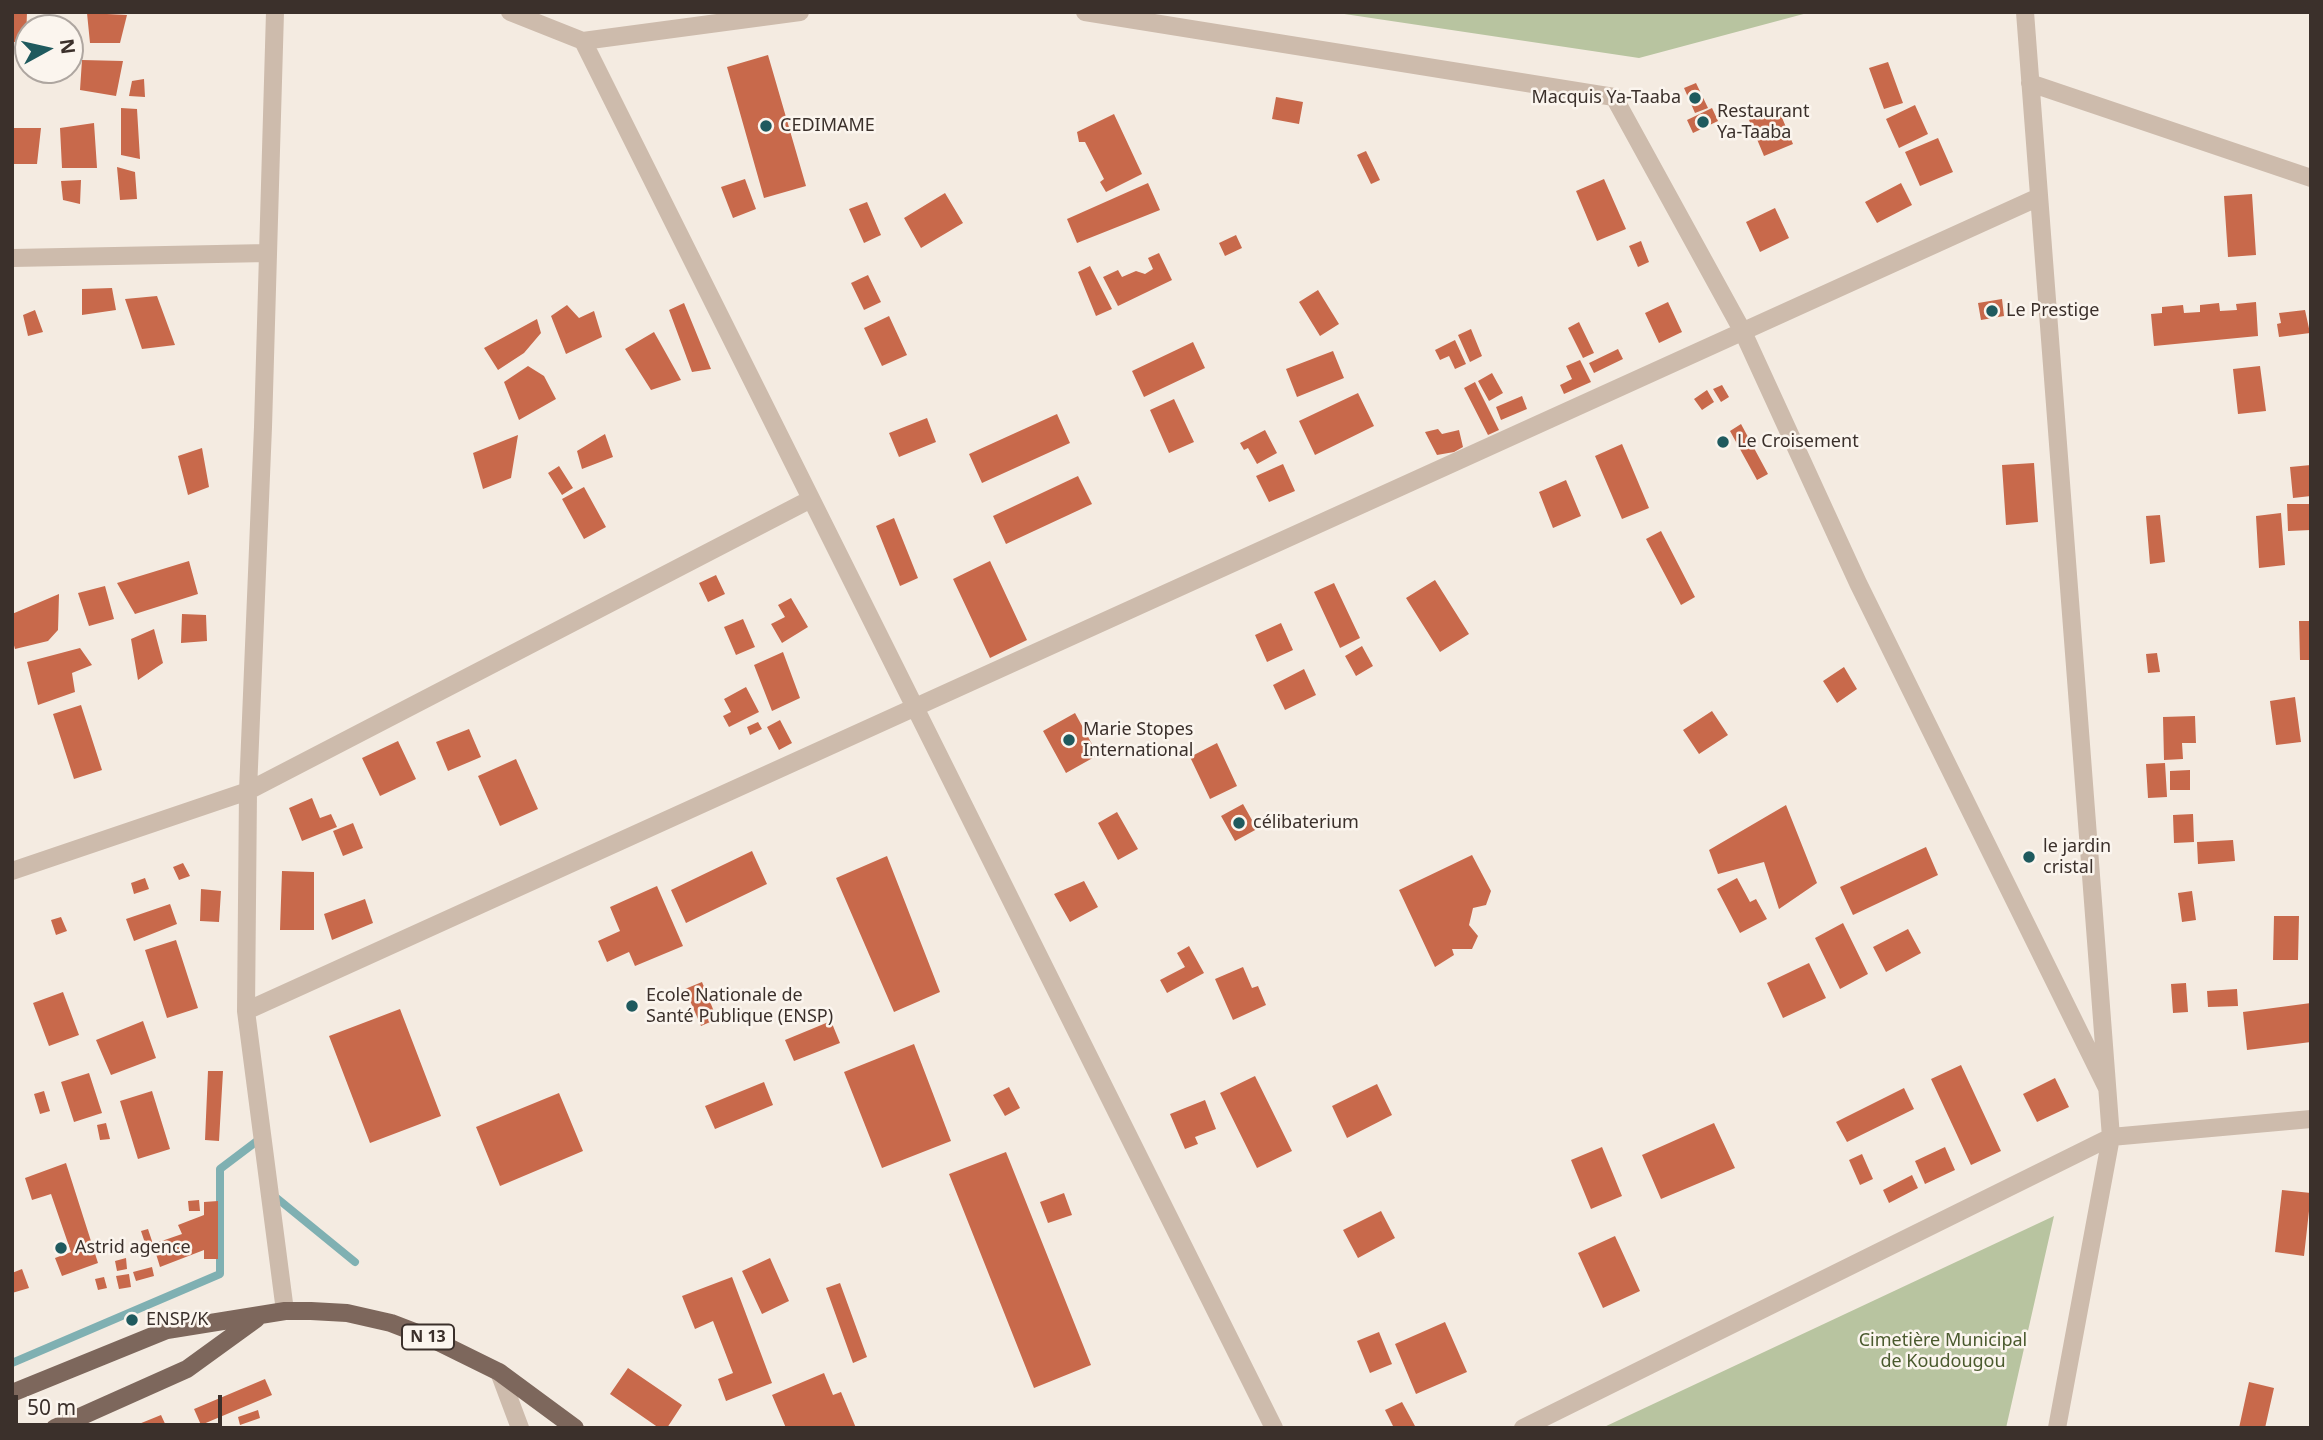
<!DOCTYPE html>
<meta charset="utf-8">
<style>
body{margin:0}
#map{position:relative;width:2323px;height:1440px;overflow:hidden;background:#f4ebe1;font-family:"Noto Sans",sans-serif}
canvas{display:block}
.frame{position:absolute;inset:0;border:14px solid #3b302b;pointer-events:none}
.north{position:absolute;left:14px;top:14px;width:70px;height:70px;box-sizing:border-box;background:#fbf5ee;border:2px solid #aea6a0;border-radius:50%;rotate:82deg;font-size:19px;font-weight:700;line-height:28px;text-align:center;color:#3b302b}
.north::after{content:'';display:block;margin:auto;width:24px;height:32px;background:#1f5a5e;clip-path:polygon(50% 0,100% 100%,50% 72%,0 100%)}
.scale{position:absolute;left:14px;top:1395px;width:208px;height:32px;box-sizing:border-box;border:4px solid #3b302b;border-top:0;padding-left:9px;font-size:21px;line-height:24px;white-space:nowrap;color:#3b302b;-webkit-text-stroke:5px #fbf5ee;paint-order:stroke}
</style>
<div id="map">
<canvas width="2323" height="1440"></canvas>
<div class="frame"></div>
<div class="north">N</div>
<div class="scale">50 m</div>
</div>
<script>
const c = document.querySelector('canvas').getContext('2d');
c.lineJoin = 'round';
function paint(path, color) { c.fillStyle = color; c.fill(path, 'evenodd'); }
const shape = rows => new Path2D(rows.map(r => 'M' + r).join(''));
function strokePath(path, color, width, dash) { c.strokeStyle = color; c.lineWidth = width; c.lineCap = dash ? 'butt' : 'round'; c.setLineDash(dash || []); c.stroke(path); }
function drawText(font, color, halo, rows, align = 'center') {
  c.font = font + ' "Noto Sans",sans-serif'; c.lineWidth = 5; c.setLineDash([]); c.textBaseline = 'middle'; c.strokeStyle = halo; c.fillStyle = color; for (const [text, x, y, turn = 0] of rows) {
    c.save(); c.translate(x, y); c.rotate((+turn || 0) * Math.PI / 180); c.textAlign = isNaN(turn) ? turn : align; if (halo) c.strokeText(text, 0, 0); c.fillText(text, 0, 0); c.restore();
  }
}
const green = shape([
 [1331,12,1811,12,1639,58],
 [2054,1216,2006,1428,1602,1428]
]);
const stream = shape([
 [273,1195,355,1262],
 [12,1363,220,1274,220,1169,261,1138]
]);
const building = shape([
 [12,12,27,12,26,42,12,42],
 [87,13,127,15,120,43,90,43],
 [768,55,806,186,764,198,727,67],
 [82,60,123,61,116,96,80,90],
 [1888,62,1903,103,1884,109,1869,68],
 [144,79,145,97,129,96,132,81],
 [1696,83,1708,108,1695,113,1684,88],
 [1276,97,1303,102,1299,124,1272,119],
 [1915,105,1928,134,1899,148,1886,119],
 [121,108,137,109,140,159,121,155],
 [1712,108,1718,121,1693,133,1687,120],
 [1778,108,1793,144,1764,156,1749,120],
 [1114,114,1142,174,1106,192,1100,182,1104,179,1085,142,1079,142,1077,132],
 [94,123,97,168,62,168,60,128],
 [12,128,41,128,37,164,12,164],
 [1938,138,1953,172,1920,186,1905,152],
 [1366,151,1380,180,1371,184,1357,155],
 [117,167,135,172,137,199,120,200],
 [745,179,756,209,733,218,721,187],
 [1604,179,1626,229,1597,241,1576,191],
 [81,180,80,204,63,200,61,181],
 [1148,183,1160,210,1077,243,1067,219],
 [1901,183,1912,205,1877,223,1865,202],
 [945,193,963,223,921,248,904,218],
 [2252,194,2256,255,2228,257,2224,196],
 [867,202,881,235,864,243,849,209],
 [1775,208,1789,238,1760,252,1746,222],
 [1236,235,1242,248,1225,256,1219,243],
 [1641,241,1649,262,1638,267,1629,246],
 [1159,253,1172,280,1118,306,1103,277,1118,270,1122,277,1136,271,1145,274,1153,269,1148,258],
 [1090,266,1112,309,1096,316,1078,272],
 [868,275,881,302,864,310,851,283],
 [112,288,116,310,82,315,82,289],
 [1318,290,1339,324,1320,336,1299,302],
 [157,296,175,345,142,349,125,299],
 [2002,299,2004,316,1981,320,1978,303],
 [1668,302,1682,332,1659,343,1645,313],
 [2256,302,2258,336,2154,346,2151,314,2162,313,2162,307,2183,305,2184,313,2200,312,2200,305,2219,303,2220,311,2237,310,2236,304],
 [684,303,711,369,692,372,669,310],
 [567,305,579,318,594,311,602,337,566,354,551,316],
 [35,310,43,332,28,336,23,315],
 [2305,310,2310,333,2279,337,2277,324,2281,323,2279,313],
 [889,316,907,355,882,366,864,328],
 [537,319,541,333,524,353,498,370,484,348],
 [1579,322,1594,353,1583,358,1568,328],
 [1471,329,1482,356,1470,362,1458,335],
 [654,332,681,380,651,390,625,349],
 [1455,340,1466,364,1455,369,1449,356,1440,360,1435,350],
 [1193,342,1205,368,1144,397,1132,371],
 [1618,349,1623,359,1594,373,1589,363],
 [1333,351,1344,378,1297,397,1286,369],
 [1580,360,1591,382,1564,394,1560,385,1572,379,1566,366],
 [528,366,544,376,556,399,519,420,504,382],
 [2260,366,2266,411,2238,414,2233,369],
 [1492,373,1503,393,1489,401,1478,381],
 [1475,382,1499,430,1488,435,1464,388],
 [1722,385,1729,397,1721,402,1713,389],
 [1707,390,1714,402,1702,410,1694,399],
 [1358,393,1374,426,1315,455,1299,421],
 [1522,396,1527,409,1501,420,1496,407],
 [1174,399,1194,442,1169,453,1150,410],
 [1057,414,1070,443,982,483,969,454],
 [927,418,936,442,899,457,889,433],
 [1741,424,1768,474,1757,480,1730,431],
 [1438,429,1442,434,1459,430,1463,447,1454,452,1437,455,1425,432],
 [1265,430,1277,453,1257,464,1248,448,1244,450,1240,443],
 [605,434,613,457,582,469,577,451],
 [518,435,511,478,483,489,473,453],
 [1622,444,1649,508,1622,519,1595,456],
 [202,448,209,487,188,495,178,456],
 [2034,463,2038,522,2006,525,2002,465],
 [1283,464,1295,491,1269,502,1256,476],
 [2311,465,2311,496,2293,498,2290,467],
 [559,466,573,488,562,495,548,473],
 [1078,476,1092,504,1006,544,993,516],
 [1566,480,1581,516,1553,528,1539,492],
 [584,487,606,527,584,539,562,499],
 [2287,504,2311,504,2311,530,2288,531],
 [2281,513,2285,565,2259,568,2256,516],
 [2160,515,2165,562,2150,564,2146,516],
 [894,518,918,578,900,586,876,526],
 [1661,531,1695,597,1681,605,1646,539],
 [189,561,198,594,135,614,117,583],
 [990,561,1027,640,990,658,953,579],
 [716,575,725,594,708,602,699,583],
 [1435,580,1469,634,1440,652,1406,598],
 [1334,583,1360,638,1340,648,1314,592],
 [105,586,114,619,89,626,78,593],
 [59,594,58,630,48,641,15,649,12,638,12,614],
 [791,598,808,627,782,643,771,624,785,617,778,605],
 [182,614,206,615,207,641,181,643],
 [743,619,755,647,736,655,724,627],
 [2299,621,2311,621,2311,660,2300,660],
 [1281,623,1293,650,1267,662,1255,635],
 [154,629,163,663,138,680,131,639],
 [1362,646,1373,666,1356,676,1345,656],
 [80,648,92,665,72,673,75,692,38,705,27,662],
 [783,652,800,698,772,711,754,665],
 [2157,653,2160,672,2148,673,2146,654],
 [1844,667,1857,689,1837,703,1823,681],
 [1304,669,1316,695,1285,710,1273,685],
 [746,687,759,712,729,727,723,716,731,712,724,699],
 [2295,697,2301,742,2276,745,2270,701],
 [81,705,102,770,74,779,53,714],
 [1712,711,1728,735,1699,754,1683,730],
 [1075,713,1098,755,1066,773,1043,731],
 [2195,716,2196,743,2182,743,2183,759,2164,760,2163,717],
 [780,720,792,743,779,750,767,727],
 [758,722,762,729,750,735,747,727],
 [469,729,481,757,448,771,436,742],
 [398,741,416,779,380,796,362,758],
 [1217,743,1237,786,1210,799,1190,757],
 [516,759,538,809,500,826,478,776],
 [2165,763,2167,797,2148,798,2146,764],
 [2190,770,2190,790,2170,790,2170,771],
 [312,798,320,818,331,814,337,827,302,841,289,808],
 [1243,804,1257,829,1235,841,1221,816],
 [1786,805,1817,883,1779,909,1764,862,1718,874,1709,850],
 [1117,812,1138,849,1118,860,1098,823],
 [2193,814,2194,842,2174,843,2173,815],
 [353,823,363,848,343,856,333,831],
 [2233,840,2235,861,2198,864,2197,842],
 [1926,847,1938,875,1853,915,1840,887],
 [752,851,767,884,686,923,671,890],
 [1472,855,1491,891,1486,905,1473,908,1469,925,1478,936,1472,949,1452,949,1454,955,1435,967,1399,890],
 [887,856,940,992,894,1012,836,878],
 [183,863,190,876,179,880,173,867],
 [282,871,314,872,314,930,280,930],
 [145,878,149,889,134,894,131,883],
 [1737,878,1750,902,1756,899,1767,919,1740,933,1717,889],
 [1084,881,1098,907,1070,922,1054,894],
 [657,886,683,946,635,966,629,952,607,962,598,941,620,931,610,907],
 [201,889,221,891,219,922,200,921],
 [2192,891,2196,920,2182,922,2178,893],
 [365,899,373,923,332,940,324,914],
 [170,904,177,924,134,941,126,919],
 [2274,916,2299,916,2298,960,2273,960],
 [61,917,67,931,56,935,51,920],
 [1843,923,1868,974,1840,989,1815,938],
 [1908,929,1921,953,1886,972,1873,947],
 [176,940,198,1008,167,1018,145,950],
 [1189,946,1204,973,1167,993,1160,980,1185,967,1177,953],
 [1809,963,1826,998,1783,1018,1767,983],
 [1243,967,1252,988,1258,986,1266,1005,1233,1020,1215,979],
 [702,982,717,1019,701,1026,685,989],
 [2186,983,2188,1012,2173,1013,2171,984],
 [2237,989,2238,1006,2208,1007,2207,991],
 [63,992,79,1035,49,1046,33,1003],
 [2311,1003,2311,1042,2247,1050,2243,1012],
 [400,1009,441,1116,370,1143,329,1036],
 [143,1021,156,1058,111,1075,96,1040],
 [831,1021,840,1043,794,1061,785,1040],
 [914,1044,951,1141,882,1168,844,1072],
 [1961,1065,2001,1151,1971,1165,1931,1079],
 [208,1071,223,1071,219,1141,205,1140],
 [89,1073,102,1113,74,1122,61,1082],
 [1255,1076,1292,1151,1257,1168,1220,1093],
 [2055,1078,2069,1107,2037,1122,2023,1094],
 [764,1082,773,1105,715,1129,705,1106],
 [1377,1084,1392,1115,1347,1138,1332,1106],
 [1009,1087,1020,1108,1005,1116,993,1095],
 [1904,1088,1914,1109,1847,1142,1836,1122],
 [44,1091,50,1111,40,1114,34,1094],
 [152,1091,170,1149,138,1159,120,1101],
 [559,1093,583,1151,500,1186,476,1127],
 [1205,1100,1216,1129,1195,1137,1198,1144,1185,1149,1170,1114],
 [106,1123,110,1139,100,1140,97,1125],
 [1714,1123,1735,1168,1661,1199,1642,1155],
 [1602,1147,1622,1196,1591,1209,1571,1160],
 [1945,1147,1955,1170,1925,1184,1915,1161],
 [1006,1152,1091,1365,1034,1388,949,1174],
 [1862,1154,1873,1179,1860,1185,1849,1160],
 [66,1163,98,1263,62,1276,55,1258,71,1252,51,1194,32,1200,25,1178],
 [1912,1175,1918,1188,1889,1203,1883,1190],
 [2282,1190,2311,1193,2304,1256,2275,1252],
 [1064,1193,1072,1215,1048,1223,1040,1202],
 [199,1200,200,1211,189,1211,188,1201],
 [218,1201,218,1259,204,1259,204,1250,160,1267,153,1244,182,1234,178,1225,204,1215,204,1202],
 [1381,1211,1395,1238,1358,1258,1343,1230],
 [148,1229,153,1244,146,1246,141,1231],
 [1615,1236,1640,1291,1603,1308,1578,1253],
 [126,1258,127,1269,117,1271,115,1261],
 [770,1258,789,1301,762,1314,742,1271],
 [152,1267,154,1276,136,1281,133,1272],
 [22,1269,29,1288,12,1293,12,1273],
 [129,1274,131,1287,119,1289,116,1276],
 [104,1277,107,1288,98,1290,95,1279],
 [732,1277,772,1383,726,1401,718,1379,733,1373,713,1321,695,1329,682,1296],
 [840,1283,867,1357,853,1363,826,1288],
 [1445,1322,1467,1372,1416,1394,1395,1344],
 [1379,1332,1392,1364,1370,1373,1357,1341],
 [628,1368,682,1405,667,1428,659,1428,610,1394],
 [824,1373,833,1395,841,1392,856,1428,786,1428,772,1395],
 [265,1379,272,1395,201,1425,194,1409],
 [2249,1382,2274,1388,2265,1428,2239,1428],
 [1402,1402,1415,1426,1412,1428,1394,1428,1385,1410],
 [258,1410,260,1418,240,1425,238,1417],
 [161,1415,167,1428,129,1428]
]);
const minor = shape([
 [275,12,263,427,248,791,246,1011,285,1311],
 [510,12,583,41,800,12],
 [1085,12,1614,97,1743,332,1858,583,2107,1088],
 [2025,12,2111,1137,2057,1428],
 [583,41,1274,1428],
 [2030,83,2311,178],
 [12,258,268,253],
 [12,871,248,791,811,499],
 [246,1011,2039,197],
 [499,1372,520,1428],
 [1523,1428,2111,1137,2311,1119]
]);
const major = shape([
 [12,1393,167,1330,285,1311,311,1311,347,1313,391,1323,430,1338,499,1372,575,1428],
 [55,1428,187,1369,256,1319]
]);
const markers = [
 [1695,98,7,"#1f5a5e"],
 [1703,122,7,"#1f5a5e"],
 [766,126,7,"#1f5a5e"],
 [1992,311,7,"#1f5a5e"],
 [1723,442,7,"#1f5a5e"],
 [1069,740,7,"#1f5a5e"],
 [1239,823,7,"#1f5a5e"],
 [2029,857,7,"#1f5a5e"],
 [632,1006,7,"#1f5a5e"],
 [61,1248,7,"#1f5a5e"],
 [132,1320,7,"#1f5a5e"]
];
const shields = [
 [428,1337,52]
];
const shieldNames = [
 ["N 13",428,1337]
];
const poiNames = [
 ["Macquis Ya-Taaba",1681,98,"right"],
 ["Restaurant",1717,112],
 ["Ya-Taaba",1717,133],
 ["CEDIMAME",780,126],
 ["Le Prestige",2006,311],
 ["Le Croisement",1737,442],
 ["Marie Stopes",1083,730],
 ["International",1083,751],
 ["célibaterium",1253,823],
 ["le jardin",2043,847],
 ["cristal",2043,868],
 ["Ecole Nationale de",646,996],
 ["Santé Publique (ENSP)",646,1017],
 ["Astrid agence",75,1248],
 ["ENSP/K",146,1320]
];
const parkNames = [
 ["Cimetière Municipal",1943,1341],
 ["de Koudougou",1943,1362]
];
paint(green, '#b8c4a0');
strokePath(stream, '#7fb0b2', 8);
paint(building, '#c8694b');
strokePath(minor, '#cdbbac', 18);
strokePath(major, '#7d675c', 18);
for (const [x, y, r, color] of markers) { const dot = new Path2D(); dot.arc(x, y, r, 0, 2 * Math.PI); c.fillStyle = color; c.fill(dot); strokePath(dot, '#fbf5ee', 2.5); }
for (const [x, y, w] of shields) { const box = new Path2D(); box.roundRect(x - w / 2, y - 12.5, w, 25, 5); c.fillStyle = '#fbf5ee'; c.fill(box); strokePath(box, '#3b302b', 2); }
drawText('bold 16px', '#3b302b', null, shieldNames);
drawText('18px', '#3b302b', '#fbf5ee', poiNames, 'left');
drawText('18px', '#4a5a2e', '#fbf5ee', parkNames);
</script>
